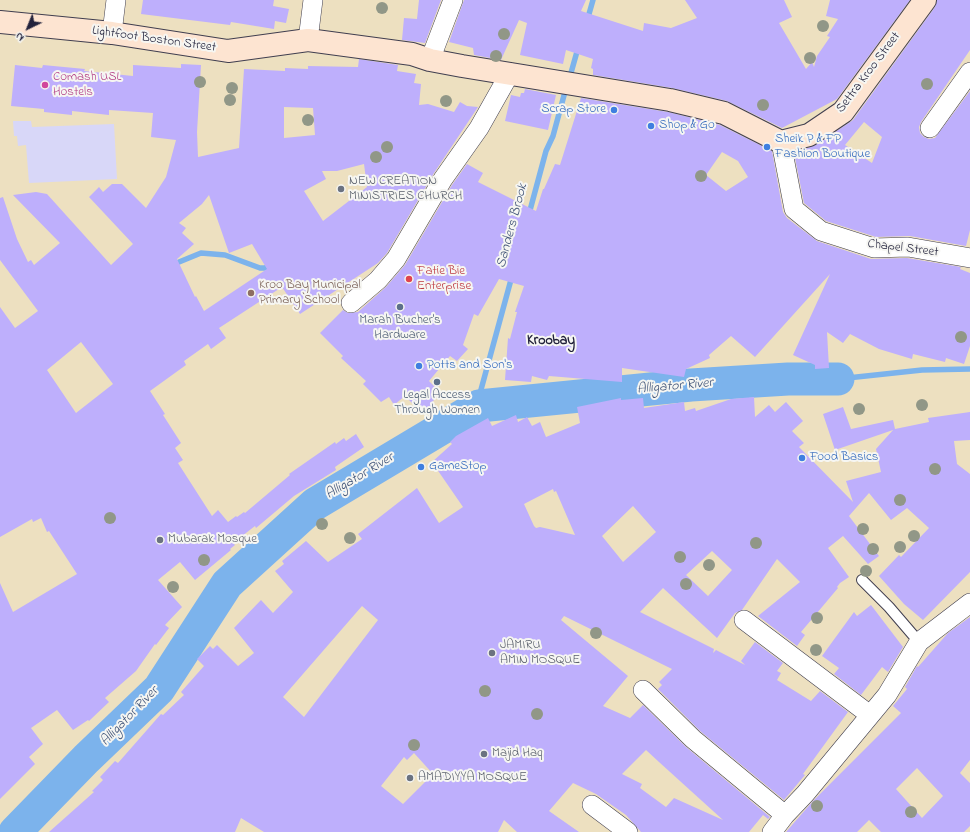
<!DOCTYPE html>
<style>
body{margin:0}
#map{position:relative;width:970px;height:832px;overflow:hidden;background:#ede0c0;font-family:"Indie Flower",sans-serif}
canvas{display:block}
.north{position:absolute;left:8px;top:8px;width:40px;height:40px;-webkit-text-stroke:3px #f6f6f2;paint-order:stroke;rotate:223deg;font-size:11px;font-weight:700;line-height:16px;text-align:center;color:#22223b}
.north::after{content:'';display:block;margin:auto;width:14px;height:18px;background:#22223b;clip-path:polygon(50% 0,100% 100%,50% 72%,0 100%)}
</style>
<div id="map">
<canvas width="970" height="832"></canvas>
<div class="north">N</div>
</div>
<script>
const c = document.querySelector('canvas').getContext('2d');
c.lineJoin = 'round';
function paint(path, color) { c.fillStyle = color; c.fill(path, 'evenodd'); }
const shape = rows => new Path2D(rows.map(r => 'M' + r).join(''));
function strokePath(path, color, width, dash) { c.strokeStyle = color; c.lineWidth = width; c.lineCap = dash ? 'butt' : 'round'; c.setLineDash(dash || []); c.stroke(path); }
function drawText(font, color, halo, rows, align = 'center') {
  c.font = font + ' "Indie Flower",sans-serif'; c.lineWidth = 4; c.setLineDash([]); c.textBaseline = 'middle'; c.strokeStyle = halo; c.fillStyle = color; for (const [text, x, y, turn = 0] of rows) {
    c.save(); c.translate(x, y); c.rotate((+turn || 0) * Math.PI / 180); c.textAlign = isNaN(turn) ? turn : align; if (halo) c.strokeText(text, 0, 0); c.fillText(text, 0, 0); c.restore();
  }
}
const built = shape([
 [13,121,31,121,32,127,114,124,117,179,29,183,26,145,18,146,17,136,14,136]
]);
const stream = shape([
 [587,21,593,0],
 [569,80,578,48],
 [529,214,546,151,553,136,566,88],
 [179,262,201,253,225,255,260,268,265,268,273,264],
 [838,379,922,370,970,369],
 [427,436,479,397,512,276]
]);
const river = shape([
 [15,832,86,759,159,689,227,584,315,504,479,406,691,385,788,379,838,379]
]);
const building = shape([
 [143,0,274,0,273,6,289,9,286,23,275,21,274,29,231,22,230,25,141,14],
 [419,0,441,0,425,43,402,40,404,18,417,19],
 [464,0,586,0,581,11,643,31,644,23,671,28,697,18,685,0,784,0,792,17,779,23,806,69,812,62,814,67,817,56,830,37,827,36,838,19,826,16,830,0,910,0,837,99,782,128,727,101,672,88,593,75,593,69,591,68,593,59,566,50,563,64,520,55,527,23,519,20,501,60,474,55,473,48,449,42],
 [937,0,970,0,970,50,921,122,919,127,920,133,924,137,929,139,935,138,970,91,970,230,966,246,910,236,876,237,826,221,804,203,794,153,816,145,853,120,935,7],
 [864,122,882,137,872,163,845,145],
 [359,59,398,65,397,71,416,74,414,83,421,84,419,105,428,104,454,112,460,102,467,106,478,107,434,173,387,253,378,263,300,314,282,287,219,328,226,338,211,349,208,344,184,361,186,365,150,391,165,414,163,415,181,443,175,448,183,460,178,463,212,516,218,510,228,522,236,516,237,517,244,512,245,513,290,475,289,474,335,442,336,444,344,438,346,441,356,434,364,447,335,467,336,470,294,496,256,528,255,526,233,543,235,545,230,549,231,550,195,580,180,562,158,580,182,607,165,625,169,628,156,645,155,644,136,671,105,698,109,702,89,721,88,720,73,730,57,710,31,728,43,744,29,757,35,764,0,799,0,583,13,612,77,574,49,531,47,532,41,518,33,522,32,519,0,537,0,307,15,328,38,311,0,260,0,198,3,197,17,239,28,262,31,260,34,265,60,243,13,195,36,192,47,194,111,265,133,244,89,197,99,187,103,192,112,184,122,184,146,208,166,177,176,140,151,137,153,113,109,110,109,115,72,111,72,115,44,112,44,109,11,106,15,65,42,68,43,65,85,69,84,71,133,76,133,65,181,68,181,64,201,65,197,132,198,157,239,148,244,69,285,71,285,68,308,69,308,66,358,67],
 [284,107,313,108,315,135,284,138],
 [364,164,367,187,323,221,304,191,326,179,322,171,337,171],
 [209,195,229,253,252,244,267,269,204,311,196,296,195,297,177,259,194,244,182,233,186,228,179,223,202,204],
 [81,342,113,384,76,413,47,370],
 [525,89,556,95,548,130,505,121,511,95,520,97,521,93,524,93],
 [581,98,668,112,720,125,772,151,783,212,787,218,817,241,871,259,907,258,961,267,960,269,970,273,970,346,964,364,946,358,945,362,913,354,912,359,879,349,850,334,843,343,827,332,829,368,815,369,815,365,793,355,830,274,755,357,731,336,709,355,710,358,686,369,684,377,622,368,622,382,549,376,547,380,532,376,531,382,505,380,508,338,510,339,517,312,515,312,524,286,499,279,478,316,474,314,463,345,468,349,457,361,450,356,429,381,441,393,432,402,434,404,423,414,405,396,394,405,389,397,381,402,363,384,366,381,341,358,343,356,320,333,343,310,348,313,358,312,386,287,405,265,452,185,467,164,483,173,478,182,536,211,543,189,544,189,555,164,560,165],
 [722,152,738,161,748,177,726,191,706,175],
 [754,397,755,417,769,405,775,412,786,402,803,421,792,431,804,443,799,447,853,502,846,481,881,472,876,449,893,430,835,450,823,414,843,407,851,429,893,420,895,429,929,422,928,418,970,412,970,440,954,441,957,464,970,474,970,572,923,620,904,604,879,576,899,555,901,557,929,528,907,508,891,520,869,493,849,516,879,556,868,564,843,536,828,548,849,577,840,583,837,587,838,588,801,632,805,635,797,646,758,616,800,582,777,559,742,610,735,613,717,638,663,588,640,612,714,649,713,653,716,650,745,665,741,661,755,642,783,663,777,671,781,673,777,680,811,701,820,691,848,712,803,774,805,775,784,800,700,731,658,689,662,685,659,682,672,669,564,616,561,620,628,676,603,706,630,718,643,705,686,747,770,817,768,819,763,815,749,832,641,832,626,815,596,794,573,783,549,811,579,832,517,832,504,820,498,832,264,832,241,818,235,832,49,832,94,792,92,791,103,780,100,777,115,761,118,763,161,714,163,715,184,695,181,692,204,666,197,659,210,646,213,649,217,645,238,666,254,653,234,628,261,600,273,613,293,592,275,571,284,564,282,561,306,541,328,562,362,539,358,534,417,488,439,523,463,507,432,462,452,444,450,442,456,436,488,418,492,426,516,415,518,422,527,417,532,426,540,422,546,437,580,423,577,407,621,398,621,400,643,398,644,408,684,402,685,411,695,408,696,411,731,399],
 [553,489,554,492,556,491,575,535,540,527,536,528,534,526,524,504],
 [633,506,656,532,623,562,602,536],
 [712,551,732,570,708,596,686,575],
 [362,606,378,620,304,717,283,697],
 [646,750,659,762,723,820,674,798,666,807,640,788,642,784,622,774],
 [414,753,433,774,403,804,381,786,404,757,407,760],
 [871,605,903,647,888,672,882,667,861,695,834,674,839,668,822,656,854,612,857,616],
 [970,617,970,760,960,773,970,783,970,826,964,832,881,832,869,820,857,832,786,832,813,801,901,713,893,706,907,689,905,687,917,666,918,667,948,633],
 [917,768,943,796,922,818,896,789]
]);
const lane = shape([
 [862,580,889,607,919,642]
]);
const street = shape([
 [112,33,116,0],
 [308,40,313,0],
 [430,60,453,0],
 [930,128,970,72],
 [781,142,794,209,821,231,874,248,908,247,970,258],
 [351,303,378,280,396,259,443,179,479,128,510,73],
 [744,620,870,715],
 [643,690,693,739,785,815],
 [592,805,628,832],
 [772,832,785,815,805,794,887,695,919,642,970,603]
]);
const secondary = shape([
 [0,22,112,33,228,51,308,40,412,54,430,60,462,66,670,100,724,113,781,142,809,135,843,112,925,0]
]);
const trees = [
 [382,8],
 [823,26],
 [504,34],
 [496,56],
 [810,58],
 [200,82],
 [927,84],
 [232,88],
 [230,100],
 [446,101],
 [763,105],
 [308,120],
 [387,147],
 [376,157],
 [701,176],
 [961,337],
 [922,405],
 [859,409],
 [935,469],
 [900,500],
 [110,518],
 [322,524],
 [863,529],
 [914,536],
 [350,538],
 [756,543],
 [900,547],
 [873,549],
 [680,557],
 [204,560],
 [709,565],
 [866,571],
 [686,584],
 [173,587],
 [817,618],
 [596,633],
 [816,650],
 [485,691],
 [537,714],
 [414,745],
 [817,806],
 [911,812]
];
const markers = [
 [45,85,4,"#d1479c"],
 [614,110,4,"#3f7fe0"],
 [651,126,4,"#3f7fe0"],
 [767,147,4,"#3f7fe0"],
 [341,189,4,"#6b7280"],
 [409,279,4,"#e0444e"],
 [251,293,4,"#8d6e63"],
 [400,307,4,"#5c6f8a"],
 [419,366,4,"#3f7fe0"],
 [437,382,4,"#5c6f8a"],
 [802,458,4,"#3f7fe0"],
 [421,467,4,"#3f7fe0"],
 [160,540,4,"#6b7280"],
 [492,653,4,"#6b7280"],
 [484,754,4,"#6b7280"],
 [410,778,4,"#6b7280"]
];
const streetNames = [
 ["Lightfoot Boston Street",154,40,8],
 ["Settra Kroo Street",869,73,-53],
 ["Chapel Street",903,249,7]
];
const hotelNames = [
 ["Comash USL",53,78],
 ["Hostels",53,93]
];
const shopNames = [
 ["Scrap Store",606,110,"right"],
 ["Shop & Go",659,126],
 ["Sheik P & FP",775,140],
 ["Fashion Boutique",775,155],
 ["Potts and Son's",427,366],
 ["Food Basics",810,458],
 ["GameStop",429,467]
];
const worshipNames = [
 ["NEW CREATION",349,182],
 ["MINISTRIES CHURCH",349,197],
 ["Mubarak Mosque",168,540],
 ["JAMIRU",500,646],
 ["AMIN MOSQUE",500,661],
 ["Majid Haq",492,754],
 ["AMADIYYA MOSQUE",418,778]
];
const healthNames = [
 ["Fatie Bie",417,272],
 ["Enterprise",417,287]
];
const educationNames = [
 ["Kroo Bay Municipal",259,286],
 ["Primary School",259,301]
];
const serviceNames = [
 ["Marah Bucher's",400,321],
 ["Hardware",400,336],
 ["Legal Access",437,396],
 ["Through Women",437,411]
];
const waterNames = [
 ["Sanders Brook",513,226,-75],
 ["Alligator River",675,387,-5],
 ["Alligator River",360,477,-31],
 ["Alligator River",130,717,-46]
];
const neighbourhoodNames = [
 ["Kroobay",551,342]
];
paint(built, '#d8d7f8');
strokePath(stream, '#7cb3ec', 5.5);
strokePath(river, '#7cb3ec', 33);
paint(building, '#beaffc');
strokePath(lane, '#403e4f', 12);
strokePath(street, '#403e4f', 20);
strokePath(secondary, '#403e4f', 24);
strokePath(lane, '#fff', 10);
strokePath(street, '#fff', 19);
strokePath(secondary, '#fde4d1', 22);
c.fillStyle = '#919787';
for (const [x, y] of trees) { c.beginPath(); c.arc(x, y, 6, 0, 2 * Math.PI); c.fill(); }
for (const [x, y, r, color] of markers) { const dot = new Path2D(); dot.arc(x, y, r, 0, 2 * Math.PI); c.fillStyle = color; c.fill(dot); strokePath(dot, '#f6f6f2', 1.5); }
drawText('13px', '#22223b', '#f6f6f2', streetNames);
drawText('13px', '#b23c85', '#f6f6f2', hotelNames, 'left');
drawText('13px', '#366cbe', '#f6f6f2', shopNames, 'left');
drawText('13px', '#5b616d', '#f6f6f2', worshipNames, 'left');
drawText('13px', '#be3a42', '#f6f6f2', healthNames, 'left');
drawText('13px', '#785e54', '#f6f6f2', educationNames, 'left');
drawText('13px', '#4e5e75', '#f6f6f2', serviceNames);
drawText('italic 14px', '#425579', '#f6f6f2', waterNames);
drawText('bold 14px', '#22223b', '#f6f6f2', neighbourhoodNames);
</script>
